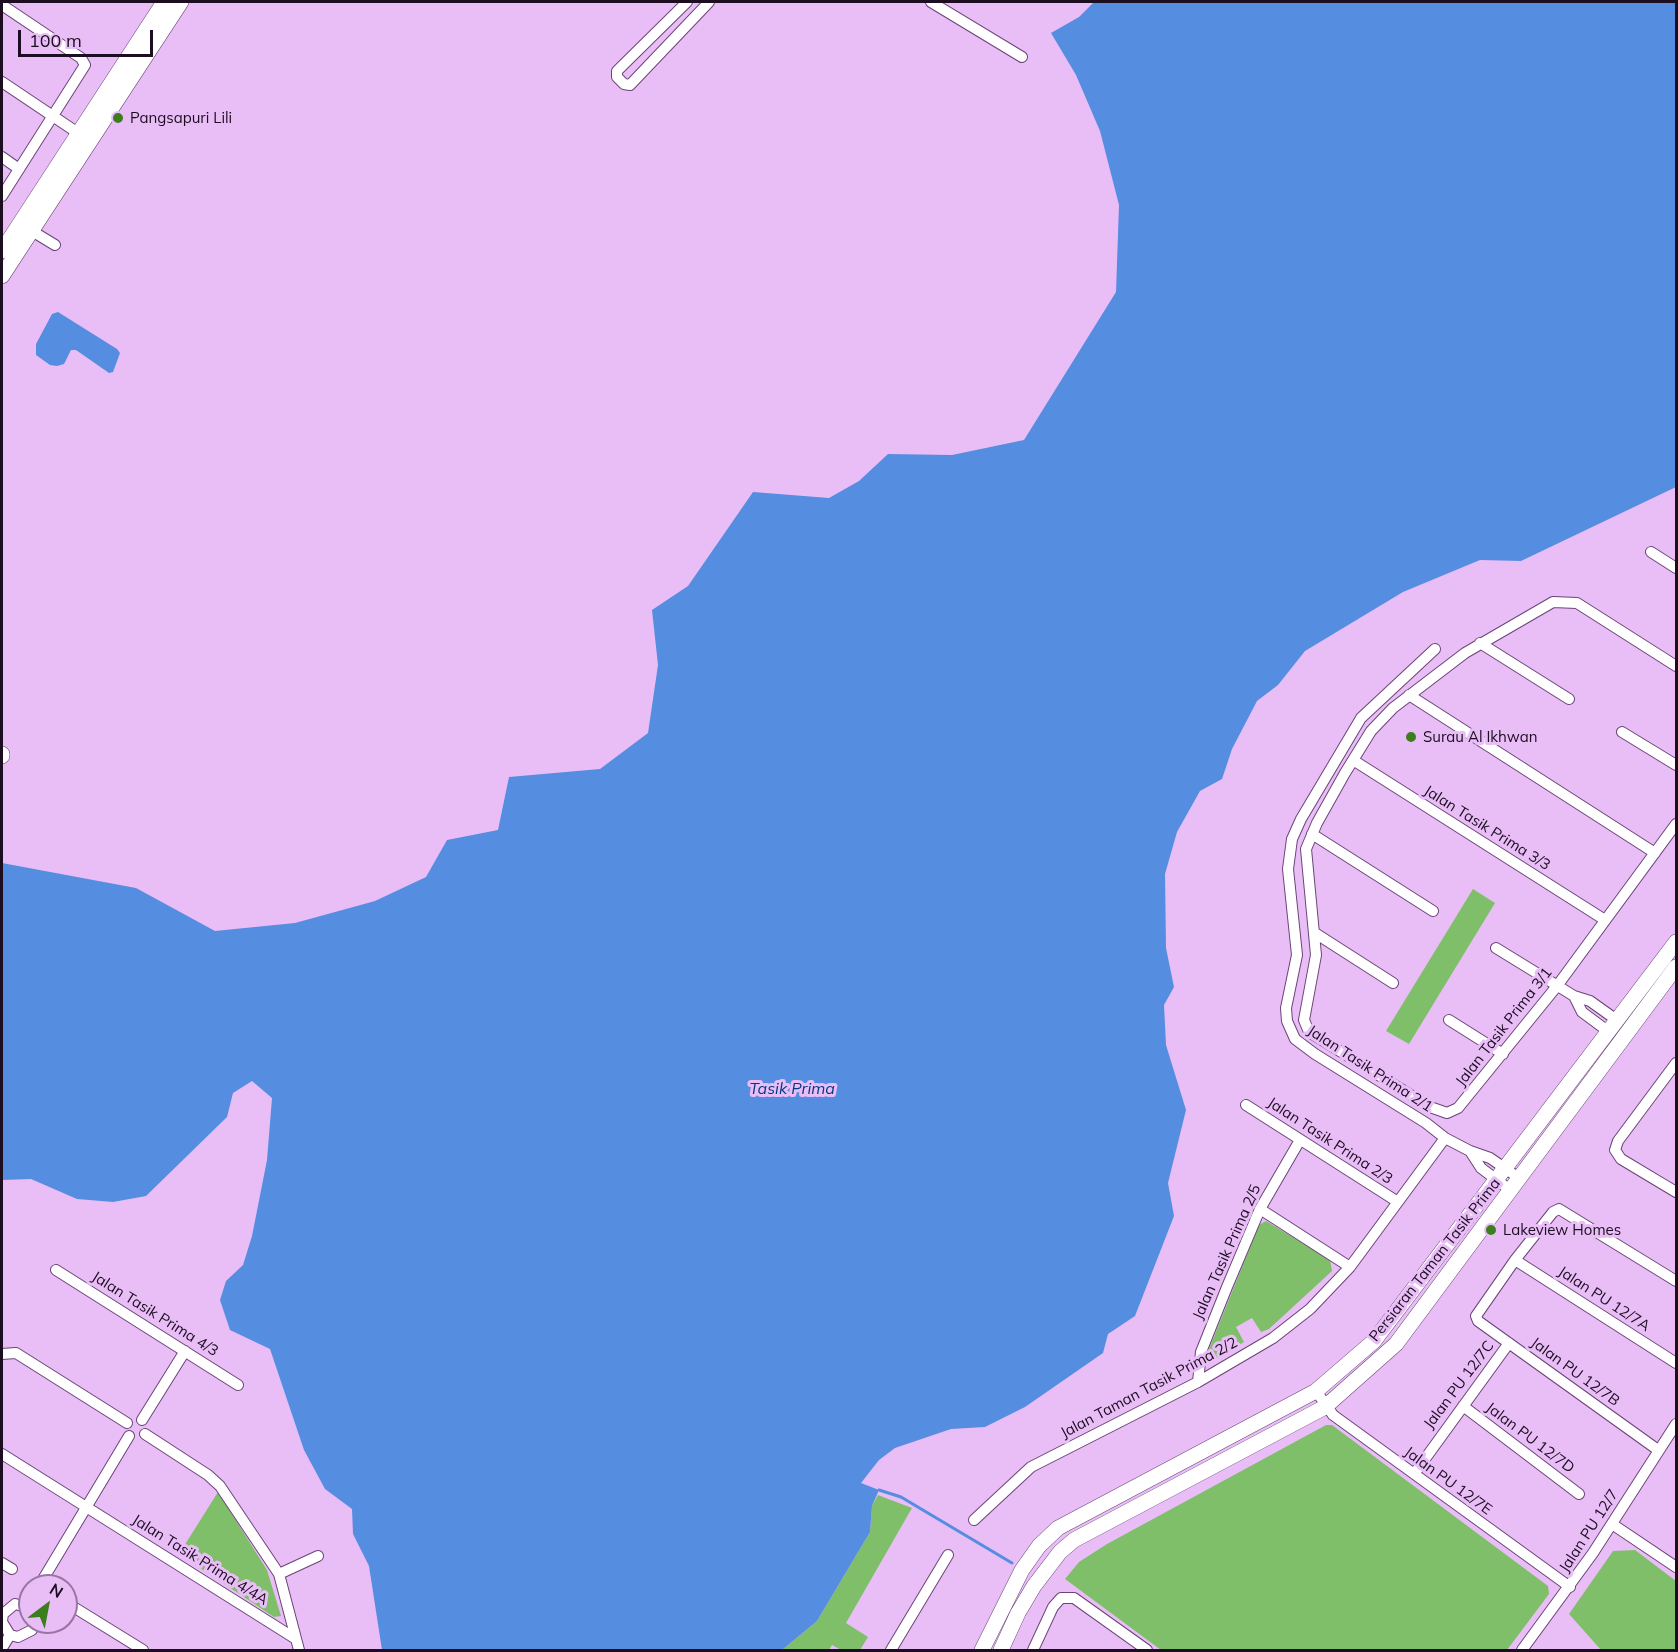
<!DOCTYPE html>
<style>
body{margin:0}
#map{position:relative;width:1678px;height:1652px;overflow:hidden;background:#e9bef7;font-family:Mulish,sans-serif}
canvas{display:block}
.frame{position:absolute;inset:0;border:3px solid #1c0d21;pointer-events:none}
.north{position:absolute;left:18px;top:1574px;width:60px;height:60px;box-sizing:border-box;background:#e9bef7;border:2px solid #9777a1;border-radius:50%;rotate:32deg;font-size:16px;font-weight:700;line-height:24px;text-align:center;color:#1c0d21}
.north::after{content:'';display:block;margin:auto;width:21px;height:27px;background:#3c7e1e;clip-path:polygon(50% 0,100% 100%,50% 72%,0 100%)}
.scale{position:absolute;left:18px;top:30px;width:135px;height:27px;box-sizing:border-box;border:3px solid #1c0d21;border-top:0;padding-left:8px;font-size:18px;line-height:21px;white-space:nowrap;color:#1c0d21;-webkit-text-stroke:4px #e9bef7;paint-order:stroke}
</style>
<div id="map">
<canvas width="1678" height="1652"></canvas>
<div class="frame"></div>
<div class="north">N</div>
<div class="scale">100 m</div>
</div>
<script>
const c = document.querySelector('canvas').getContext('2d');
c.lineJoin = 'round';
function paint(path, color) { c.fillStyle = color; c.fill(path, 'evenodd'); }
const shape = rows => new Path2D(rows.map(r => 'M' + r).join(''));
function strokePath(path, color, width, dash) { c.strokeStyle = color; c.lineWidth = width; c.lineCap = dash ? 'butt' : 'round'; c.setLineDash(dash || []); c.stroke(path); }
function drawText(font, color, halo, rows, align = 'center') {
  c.font = font + ' Mulish,sans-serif'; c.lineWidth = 6; c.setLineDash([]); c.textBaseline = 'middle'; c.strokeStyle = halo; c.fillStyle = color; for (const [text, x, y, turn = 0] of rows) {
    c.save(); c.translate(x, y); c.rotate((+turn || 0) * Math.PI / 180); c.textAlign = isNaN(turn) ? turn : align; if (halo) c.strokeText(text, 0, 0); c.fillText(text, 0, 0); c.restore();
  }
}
const green = shape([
 [1473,889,1495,903,1409,1044,1386,1031],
 [1266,1221,1330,1260,1332,1271,1269,1329,1261,1332,1252,1318,1236,1327,1244,1342,1212,1361,1207,1354,1259,1225],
 [1326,1425,1332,1425,1548,1586,1549,1594,1507,1650,1161,1650,1065,1579,1079,1562,1107,1544],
 [218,1492,267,1570,281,1616,274,1617,179,1554],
 [878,1495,912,1508,846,1623,868,1637,860,1650,841,1650,832,1645,829,1650,782,1650,817,1621,870,1532,872,1506],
 [1635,1550,1676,1581,1676,1650,1601,1650,1569,1614,1613,1551]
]);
const water = shape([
 [1094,2,1676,2,1676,487,1521,561,1480,560,1403,592,1305,651,1278,685,1257,701,1232,749,1222,779,1200,791,1177,832,1165,874,1166,948,1174,987,1164,1005,1166,1045,1186,1110,1168,1183,1174,1216,1135,1316,1108,1334,1103,1353,1025,1407,985,1427,951,1429,895,1448,879,1460,861,1483,879,1490,872,1506,870,1532,817,1621,782,1650,382,1650,369,1566,353,1534,352,1509,325,1489,304,1450,270,1349,230,1330,220,1300,226,1281,243,1265,252,1236,267,1160,272,1098,252,1081,233,1093,227,1117,146,1196,113,1202,77,1199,31,1179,2,1180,2,863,136,888,215,931,295,923,375,901,426,877,447,840,498,830,509,777,600,769,648,733,658,665,652,610,688,586,753,492,829,498,859,481,888,454,952,455,1024,440,1116,292,1119,205,1100,131,1076,75,1051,33,1079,17],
 [58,312,117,349,120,353,113,372,109,373,76,350,71,350,64,364,57,366,50,365,36,355,36,344,52,314]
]);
const stream = shape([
 [879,1490,901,1497,1012,1563]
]);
const street = shape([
 [687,2,617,71,617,77,624,84,630,85,709,2],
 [931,2,1022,57],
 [2,5,81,58,85,65,2,196],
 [2,82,78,133],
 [2,157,19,169],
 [27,228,55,245],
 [1651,552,1676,568],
 [1480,643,1569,699],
 [1435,649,1361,718,1301,819,1292,839,1288,869,1297,955,1286,1008,1287,1021,1295,1039,1315,1054,1426,1123,1445,1138,1470,1151,1490,1158,1519,1178],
 [1676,666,1577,603,1553,602,1465,653,1393,708,1371,731,1345,773,1317,823,1306,849,1316,955,1304,1020,1309,1032,1430,1107,1447,1113,1458,1108,1557,986,1676,824],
 [1409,695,1655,853],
 [1622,732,1676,765],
 [1353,760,1605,920],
 [1312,834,1433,911],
 [1315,933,1393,983],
 [1496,948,1574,996,1590,1001,1618,1021],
 [1574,996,1582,1012,1609,1032],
 [1449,1020,1503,1054],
 [1676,1063,1618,1141,1615,1150,1621,1159,1676,1192],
 [1246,1105,1398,1202],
 [1470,1151,1481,1168,1510,1190],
 [1260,1209,1350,1267],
 [1515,1260,1676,1363],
 [56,1270,238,1385],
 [2,1354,16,1353,127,1423],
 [1198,1382,1201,1352,1227,1287,1260,1209,1300,1140],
 [1316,1391,1333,1415,1570,1587],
 [1463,1406,1579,1494],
 [142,1420,185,1351],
 [145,1434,208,1475,220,1486,279,1574,299,1650],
 [1658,1450,1478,1321,1476,1316,1515,1260,1553,1212,1559,1209,1676,1281],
 [2,1454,296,1639],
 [1414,1474,1509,1343],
 [974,1520,1031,1467,1198,1382,1273,1338,1310,1309,1350,1267,1445,1138],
 [1612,1524,1676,1567],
 [2,1563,12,1569],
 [279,1574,318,1556],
 [39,1586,129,1436],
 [67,1603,143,1650],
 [2,1621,3,1614,15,1604,30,1608],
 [2,1622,10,1635,18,1637,32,1630,35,1622],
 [2,1648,10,1635],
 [891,1650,948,1555],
 [1033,1650,1053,1607,1061,1598,1074,1598,1147,1650],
 [1522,1650,1593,1553,1676,1424]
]);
const secondary = shape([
 [2,251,164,2],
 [2,276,181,2],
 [2,754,2,756],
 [982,1650,1022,1570,1039,1546,1058,1528,1316,1391,1374,1341,1676,942],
 [1001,1650,1018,1613,1034,1586,1060,1552,1074,1540,1325,1407,1396,1344,1676,967]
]);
const markers = [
 [118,118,6,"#3c7e1e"],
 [1411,737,6,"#3c7e1e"],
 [1491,1230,6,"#3c7e1e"]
];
const poiNames = [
 ["Pangsapuri Lili",130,118],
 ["Surau Al Ikhwan",1423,737],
 ["Lakeview Homes",1503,1230]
];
const streetNames = [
 ["Jalan Tasik Prima 3/3",1487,828,32],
 ["Jalan Tasik Prima 3/1",1504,1027,-52],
 ["Jalan Tasik Prima 2/1",1370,1069,33],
 ["Jalan Tasik Prima 2/3",1330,1141,33],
 ["Jalan Tasik Prima 2/5",1227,1252,-66],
 ["Persiaran Taman Tasik Prima",1435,1260,-52],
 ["Jalan PU 12/7A",1604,1299,33],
 ["Jalan Tasik Prima 4/3",155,1314,32],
 ["Jalan PU 12/7B",1575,1372,36],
 ["Jalan PU 12/7C",1459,1385,-53],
 ["Jalan Taman Tasik Prima 2/2",1149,1388,-28],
 ["Jalan PU 12/7D",1530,1438,37],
 ["Jalan PU 12/7E",1448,1481,36],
 ["Jalan PU 12/7",1589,1531,-57],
 ["Jalan Tasik Prima 4/4A",200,1560,32]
];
const waterNames = [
 ["Tasik Prima",792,1089]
];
paint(green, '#80bf69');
paint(water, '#558de0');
strokePath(stream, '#558de0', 3);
strokePath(street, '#6b4477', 12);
strokePath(secondary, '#6b4477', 16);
strokePath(street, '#fff', 10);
strokePath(secondary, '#fff', 15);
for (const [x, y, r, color] of markers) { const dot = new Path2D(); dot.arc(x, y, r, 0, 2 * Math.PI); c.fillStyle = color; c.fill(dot); strokePath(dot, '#e9bef7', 2); }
drawText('15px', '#1c0d21', '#e9bef7', poiNames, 'left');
drawText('15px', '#1c0d21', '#e9bef7', streetNames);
drawText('italic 16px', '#003a83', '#e9bef7', waterNames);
</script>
